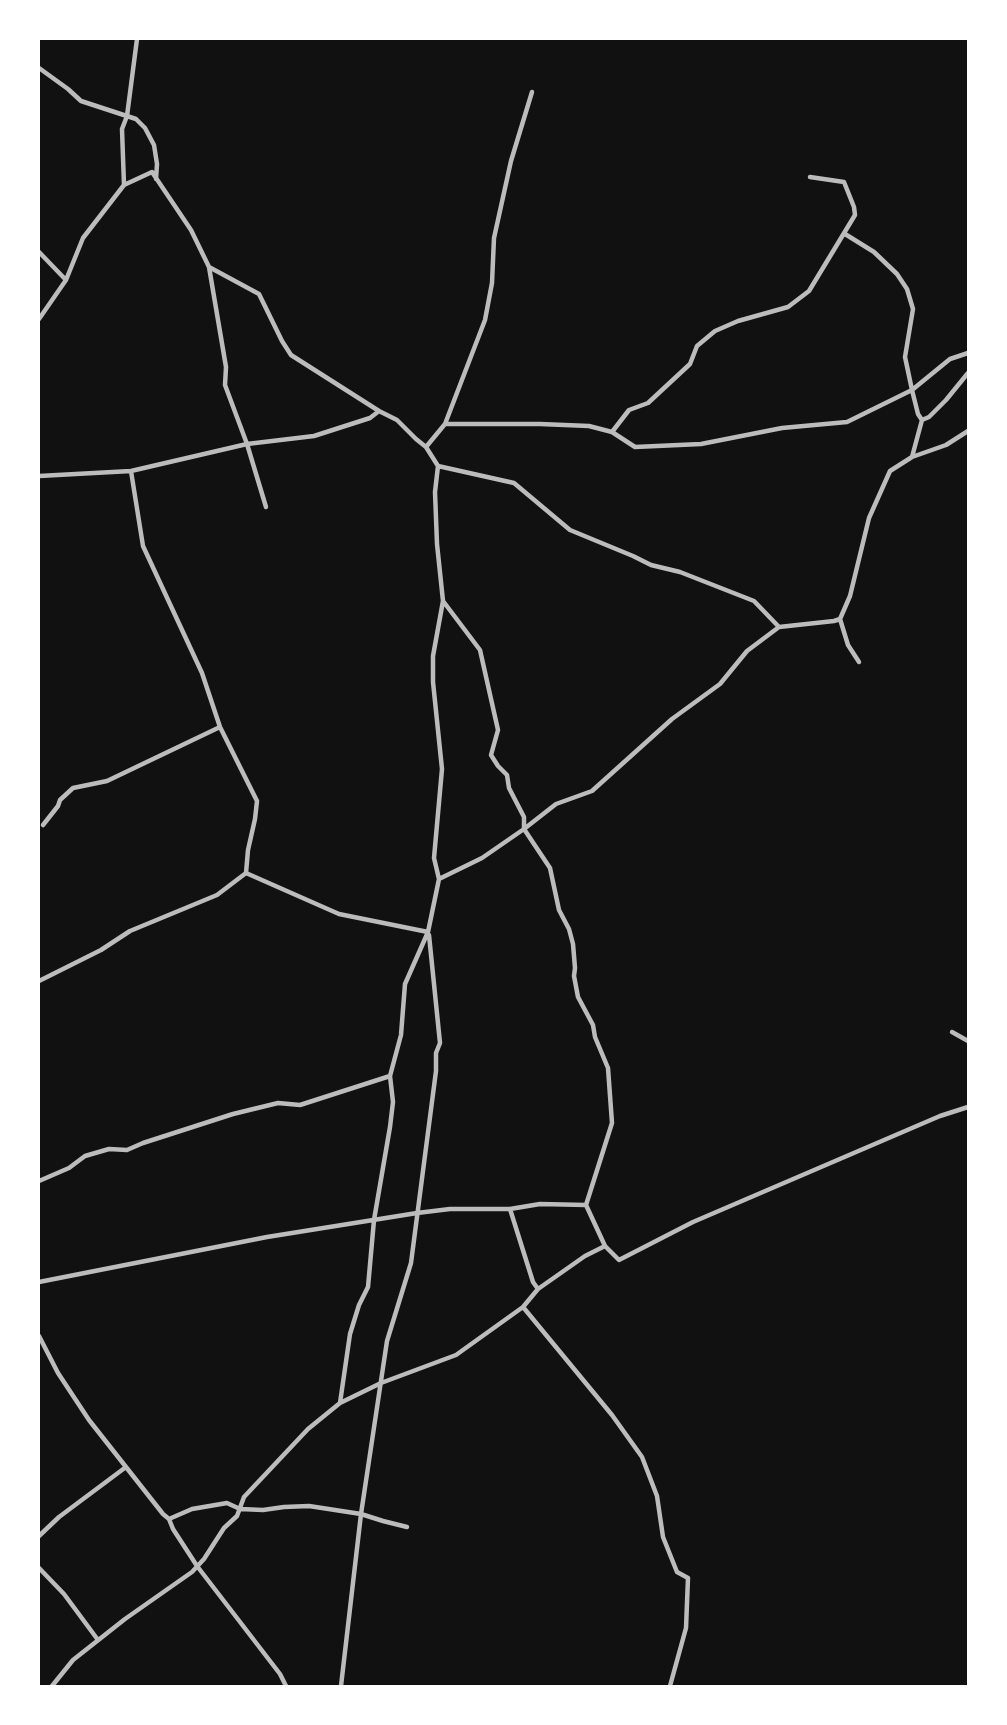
<!DOCTYPE html>
<style>
body{margin:0}
#map{position:relative;width:1007px;height:1725px;overflow:hidden;background:#111;font-family:"Nunito Sans",sans-serif}
canvas{display:block}
.frame{position:absolute;inset:0;border:40px solid #fff;pointer-events:none}
</style>
<div id="map">
<canvas width="1007" height="1725"></canvas>
<div class="frame"></div>
</div>
<script>
const c = document.querySelector('canvas').getContext('2d');
c.lineJoin = 'round';
const shape = rows => new Path2D(rows.map(r => 'M' + r).join(''));
function strokePath(path, color, width, dash) { c.strokeStyle = color; c.lineWidth = width; c.lineCap = dash ? 'butt' : 'round'; c.setLineDash(dash || []); c.stroke(path); }
const minor = shape([
 [39,68,68,89,81,101,136,119,145,128,154,145,157,164,156,179],
 [124,185,152,172,191,230,209,267,226,367,225,385,247,444,266,507],
 [845,234,874,252,897,274,907,289,913,309,905,357,912,390,918,414,922,420,912,457,890,471,869,518,850,596,840,619,848,645,859,662],
 [39,252,66,280],
 [209,267,259,294,282,341,291,355,379,411,397,420,416,439,426,447,438,466,435,492,437,544,443,601,433,656,433,682,442,769,434,858,439,879,428,932,405,984,401,1035,390,1076,393,1102,390,1127,374,1220,368,1287,359,1305,350,1334,340,1403],
 [39,319,66,280,83,238,124,185,122,129,127,116,137,39],
 [922,420,929,417,946,400,968,373],
 [445,424,540,424,589,426,612,432,635,447,701,444,782,428,847,422,912,390,950,359,968,353],
 [612,432,629,410,648,403,690,364,697,346,715,331,738,321,788,307,809,291,855,215,854,207,844,182,810,177],
 [426,447,445,424,485,320,492,283,494,238,511,161,532,92],
 [912,457,946,445,968,431],
 [438,466,514,483,570,530,633,556,651,565,680,572,754,601,779,627],
 [131,471,143,546,202,673,220,727,257,801,255,819,248,850,246,873],
 [39,476,131,471,247,444,314,436,370,418,379,411],
 [443,601,480,650,498,730,491,755,498,766,507,775,509,788,524,817,524,829,550,868,559,910,569,929,573,944,575,968,574,976,578,997,593,1025,595,1037,608,1068,612,1123,586,1205,605,1246,619,1260,693,1222,940,1116,968,1107],
 [43,825,58,806,60,800,73,788,107,781,220,727],
 [246,873,339,914,428,932],
 [439,879,482,858,524,829,556,804,592,791,672,719,720,684,747,651,779,627,834,621,840,619],
 [39,981,101,950,130,931,217,895,246,873],
 [952,1032,968,1041],
 [39,1181,69,1168,85,1156,109,1149,127,1150,143,1143,233,1114,278,1103,300,1105,390,1076],
 [510,1209,533,1282,538,1289],
 [39,1282,267,1237,417,1213,450,1209,510,1209,540,1204,586,1205],
 [523,1307,612,1415,642,1457,657,1496,663,1537,677,1572,688,1578,686,1628,670,1686],
 [39,1336,58,1373,89,1420,163,1514,169,1519,173,1529,197,1566,280,1674,286,1686],
 [169,1519,192,1509,227,1503,240,1509,263,1510,284,1507,309,1506,361,1514,383,1521,407,1527],
 [39,1536,59,1517,126,1467],
 [39,1568,64,1594,98,1640],
 [52,1686,73,1660,125,1619,192,1572,204,1559,224,1528,237,1516,244,1497,308,1429,340,1403,381,1383,456,1355,523,1307,538,1289,585,1256,605,1246],
 [341,1686,361,1514,387,1341,411,1263,436,1071,436,1053,440,1043,429,935]
]);
strokePath(minor, '#bcbcbc', 4.5);
</script>
